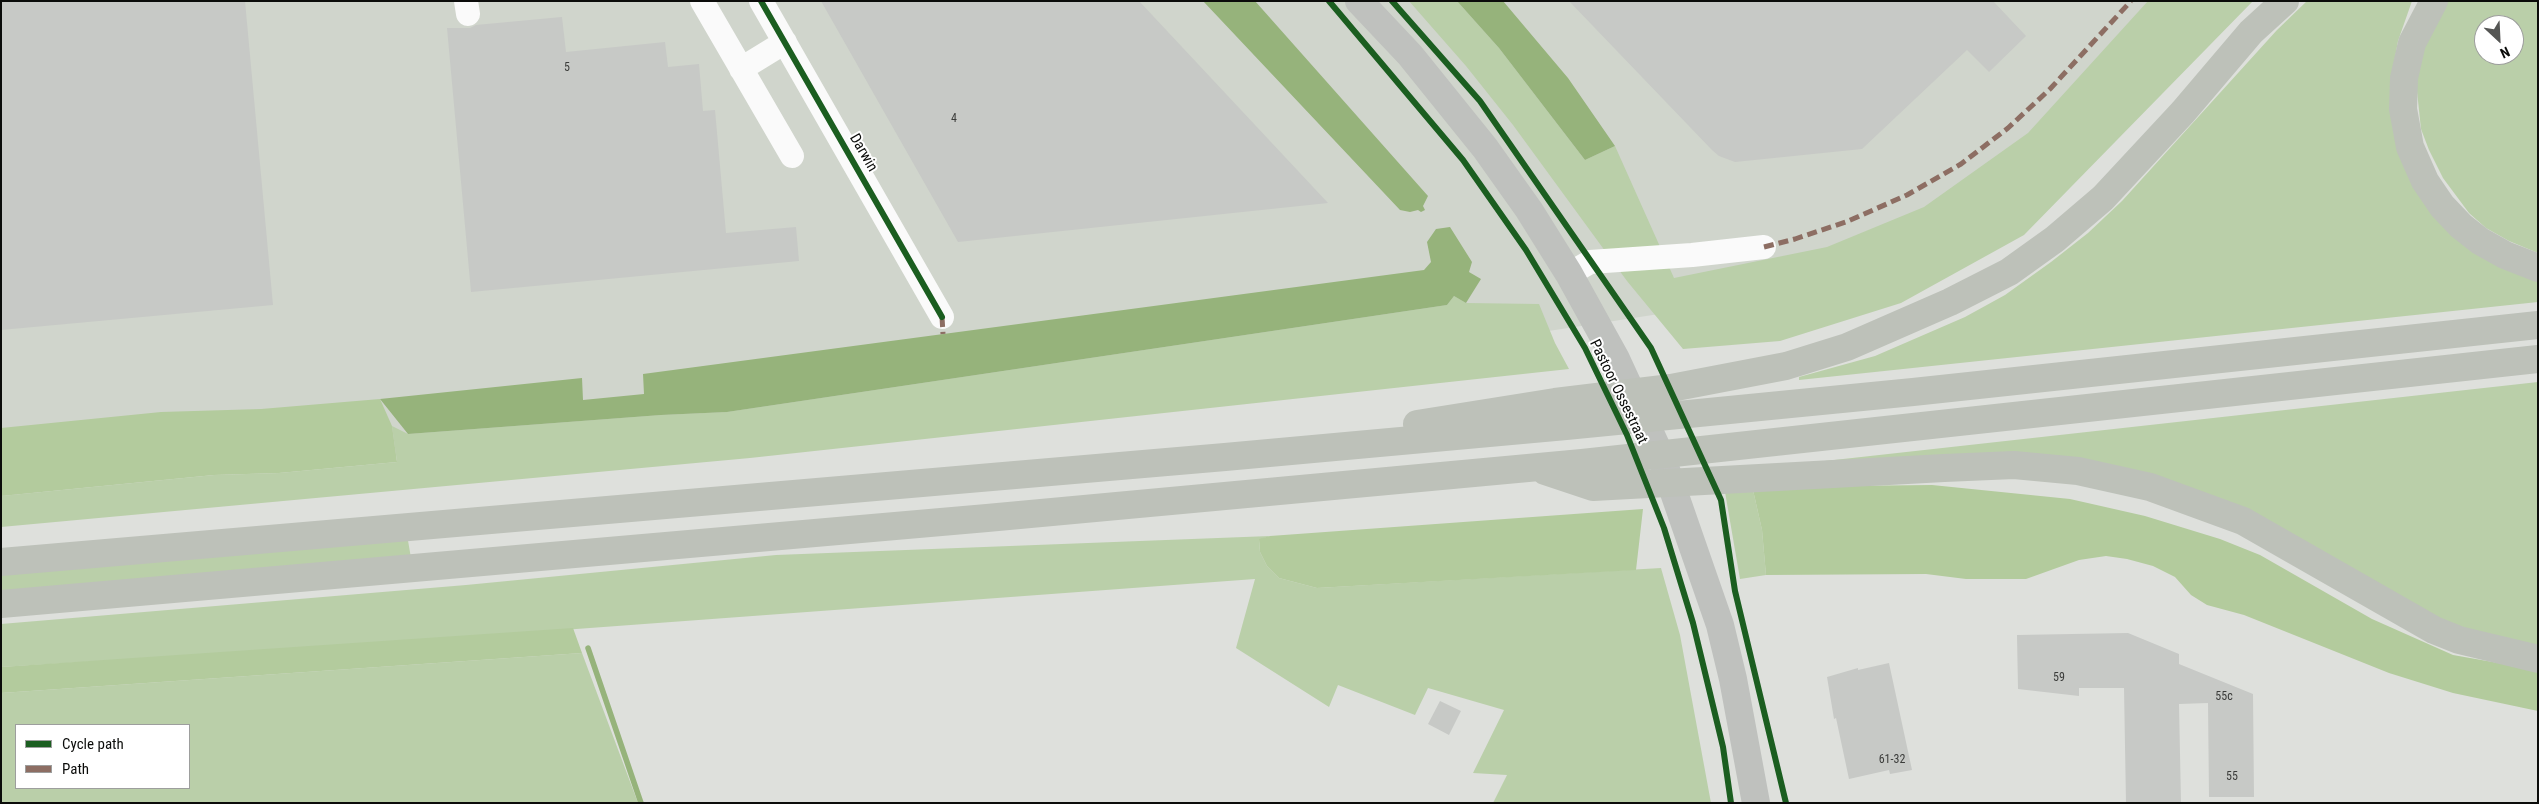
<!DOCTYPE html>
<style>
body{margin:0}
#map{position:relative;width:2539px;height:804px;overflow:hidden;background:#dee0dc;font-family:"Roboto Condensed",sans-serif}
canvas{display:block}
.frame{position:absolute;inset:0;border:2px solid #0b0c0a;pointer-events:none}
.legend{position:absolute;left:15px;top:724px;width:175px;height:65px;box-sizing:border-box;background:#fff;border:1px solid #9d9e9d;margin:0;padding:6px 9px;list-style:none;font-size:15px;color:#0b0c0a}
.legend li{display:flex;align-items:center;gap:10px;height:25px}
.legend b{width:25px;border:1px solid #9d9e9d}
.north{position:absolute;left:2474px;top:15px;width:50px;height:50px;box-sizing:border-box;background:#fff;border:1px solid #9d9e9d;border-radius:50%;rotate:155deg;font-size:14px;font-weight:700;line-height:20px;text-align:center;color:#0b0c0a}
.north::after{content:'';display:block;margin:auto;width:18px;height:22px;background:#555654;clip-path:polygon(50% 0,100% 100%,50% 72%,0 100%)}
</style>
<div id="map">
<canvas width="2539" height="804"></canvas>
<div class="frame"></div>
<ul class="legend">
<li><b style="height:6px;background:#1b5e20"></b>Cycle path</li>
<li><b style="height:6px;background:#8d6e63"></b>Path</li>
</ul>
<div class="north">N</div>
</div>
<script>
const c = document.querySelector('canvas').getContext('2d');
c.lineJoin = 'round';
function paint(path, color) { c.fillStyle = color; c.fill(path, 'evenodd'); }
const shape = rows => new Path2D(rows.map(r => 'M' + r).join(''));
function strokePath(path, color, width, dash) { c.strokeStyle = color; c.lineWidth = width; c.lineCap = dash ? 'butt' : 'round'; c.setLineDash(dash || []); c.stroke(path); }
function drawText(font, color, halo, rows, align = 'center') {
  c.font = font + ' "Roboto Condensed",sans-serif'; c.lineWidth = 4; c.setLineDash([]); c.textBaseline = 'middle'; c.strokeStyle = halo; c.fillStyle = color; for (const [text, x, y, turn = 0] of rows) {
    c.save(); c.translate(x, y); c.rotate((+turn || 0) * Math.PI / 180); c.textAlign = isNaN(turn) ? turn : align; if (halo) c.strokeText(text, 0, 0); c.fillText(text, 0, 0); c.restore();
  }
}
const built = shape([
 [1,1,2200,1,2051,148,1783,295,1542,332,1,496]
]);
const green = shape([
 [1409,1,1457,1,1499,48,1585,160,1615,146,1674,278,1827,247,1924,207,2028,133,2148,1,2253,1,2024,235,1901,303,1780,341,1683,349,1627,281,1513,125,1466,66],
 [2307,1,2412,1,2398,41,2394,63,2407,161,2538,275,2538,302,1799,380,1799,377,1875,356,1965,317,2005,295,2051,262,2088,233,2122,201,2277,30],
 [2442,1,2538,1,2538,253,2509,241,2486,228,2469,213,2443,178,2429,150,2421,129,2416,82,2429,22],
 [2484,25,2514,25,2514,55,2484,55],
 [1454,296,1466,303,1539,304,1555,343,1569,369,750,458,1,527,1,496,214,475,279,473,397,462,392,426,408,434,661,415,727,412,1447,305],
 [2538,382,2538,646,2494,637,2441,620,2171,482,1825,461],
 [1753,490,1762,530,1766,575,1740,579,1725,492],
 [406,529,411,558,1,592,1,565],
 [1270,536,1259,540,1260,552,1267,566,1279,578,1317,588,1661,568,1680,635,1711,803,1493,803,1507,775,1473,773,1504,710,1428,688,1415,715,1338,685,1329,707,1236,648,1255,579,332,647,1,667,1,624,466,585,776,555],
 [582,653,638,803,1,803,1,693],
 [16,725,189,725,189,788,16,788]
]);
const forest = shape([
 [380,399,392,426,397,462,279,473,214,475,1,496,1,428,161,412,261,409],
 [1932,485,2070,499,2145,516,2220,539,2260,555,2372,619,2453,655,2538,670,2538,711,2453,693,2389,673,2244,615,2207,605,2191,595,2175,577,2153,566,2127,559,2106,556,2079,560,2026,579,1966,579,1926,574,1766,575,1762,530,1753,490,1841,486],
 [1643,509,1636,570,1317,588,1279,578,1267,566,1260,552,1259,539,1270,536],
 [573,628,582,653,1,693,1,667]
]);
const water = shape([
 [1203,1,1255,1,1428,196,1423,206,1425,210,1421,212,1418,210,1410,212,1400,210],
 [1457,1,1503,1,1568,78,1615,146,1585,160,1499,48],
 [1450,227,1472,262,1469,272,1481,279,1466,303,1454,296,1447,305,727,412,661,415,408,434,380,399,582,378,583,400,644,394,643,374,1424,270,1431,262,1427,242,1436,229]
]);
const stream = shape([
 [588,648,641,803]
]);
const building = shape([
 [1,1,245,1,273,305,1,330],
 [821,1,1139,1,1328,203,958,242],
 [1569,1,1993,1,2026,36,1989,72,1967,50,1862,149,1735,162,1719,156,1712,150],
 [562,17,566,52,665,42,668,67,699,64,703,111,715,110,726,233,796,227,799,261,471,292,447,28,470,28,476,25],
 [2128,633,2179,654,2179,664,2253,694,2254,797,2209,797,2208,703,2179,704,2181,803,2126,803,2124,688,2079,688,2079,696,2018,689,2017,635],
 [1889,663,1912,770,1890,774,1889,770,1849,779,1836,718,1834,719,1827,677,1858,668,1858,670],
 [1440,701,1461,711,1449,735,1428,724]
]);
const minor = shape([
 [466,1,468,14],
 [702,1,792,156],
 [761,1,942,317],
 [741,69,785,42],
 [1569,274,1590,262,1692,255,1764,247]
]);
const major = shape([
 [1359,1,1410,55,1485,148,1529,210,1569,274,1616,359,1663,461,1720,625,1733,679,1756,803]
]);
const highway = shape([
 [2434,1,2412,43,2404,78,2403,109,2410,147,2425,181,2442,206,2461,226,2480,241,2505,255,2538,268],
 [1417,424,1555,402,1671,388,1786,366,1847,347,1950,302,2009,272,2055,239,2103,198,2183,112,2251,32,2285,1],
 [1545,471,1593,487,1944,468,2014,465,2078,471,2150,487,2243,521,2434,630,2459,640,2538,659],
 [1,562,1225,457,1566,426,1913,392,2538,325],
 [1,604,987,518,1582,463,2538,359]
]);
const quiet = shape([
 [1764,247,1795,239,1846,222,1907,195,1961,164,2008,128,2050,89,2131,1],
 [942,317,943,334]
]);
const cycleway = shape([
 [761,1,942,317],
 [1329,1,1463,160,1526,250,1585,348,1627,435,1664,528,1693,623,1723,747,1731,803],
 [1392,1,1480,101,1651,348,1721,500,1735,591,1786,803]
]);
const numberNames = [
 ["5",567,68],
 ["4",954,119],
 ["59",2059,678],
 ["55c",2224,697],
 ["61-32",1892,760],
 ["55",2232,777]
];
const streetNames = [
 ["Darwin",863,153,60],
 ["Pastoor Ossestraat",1618,392,64]
];
paint(built, '#d0d5cc');
paint(green, '#bacfa9');
paint(forest, '#b3cb9d');
paint(water, '#96b37b');
strokePath(stream, '#96b37b', 5.5);
paint(building, '#c7c9c6');
strokePath(minor, '#fafafa', 24);
strokePath(major, '#bfc1be', 28);
strokePath(highway, '#bdc1b9', 28);
strokePath(quiet, '#8d6e63', 5, [10, 5]);
strokePath(cycleway, '#1b5e20', 6);
drawText('12px', '#3b3c3a', null, numberNames);
drawText('15px', '#0b0c0a', '#fff', streetNames);
</script>
